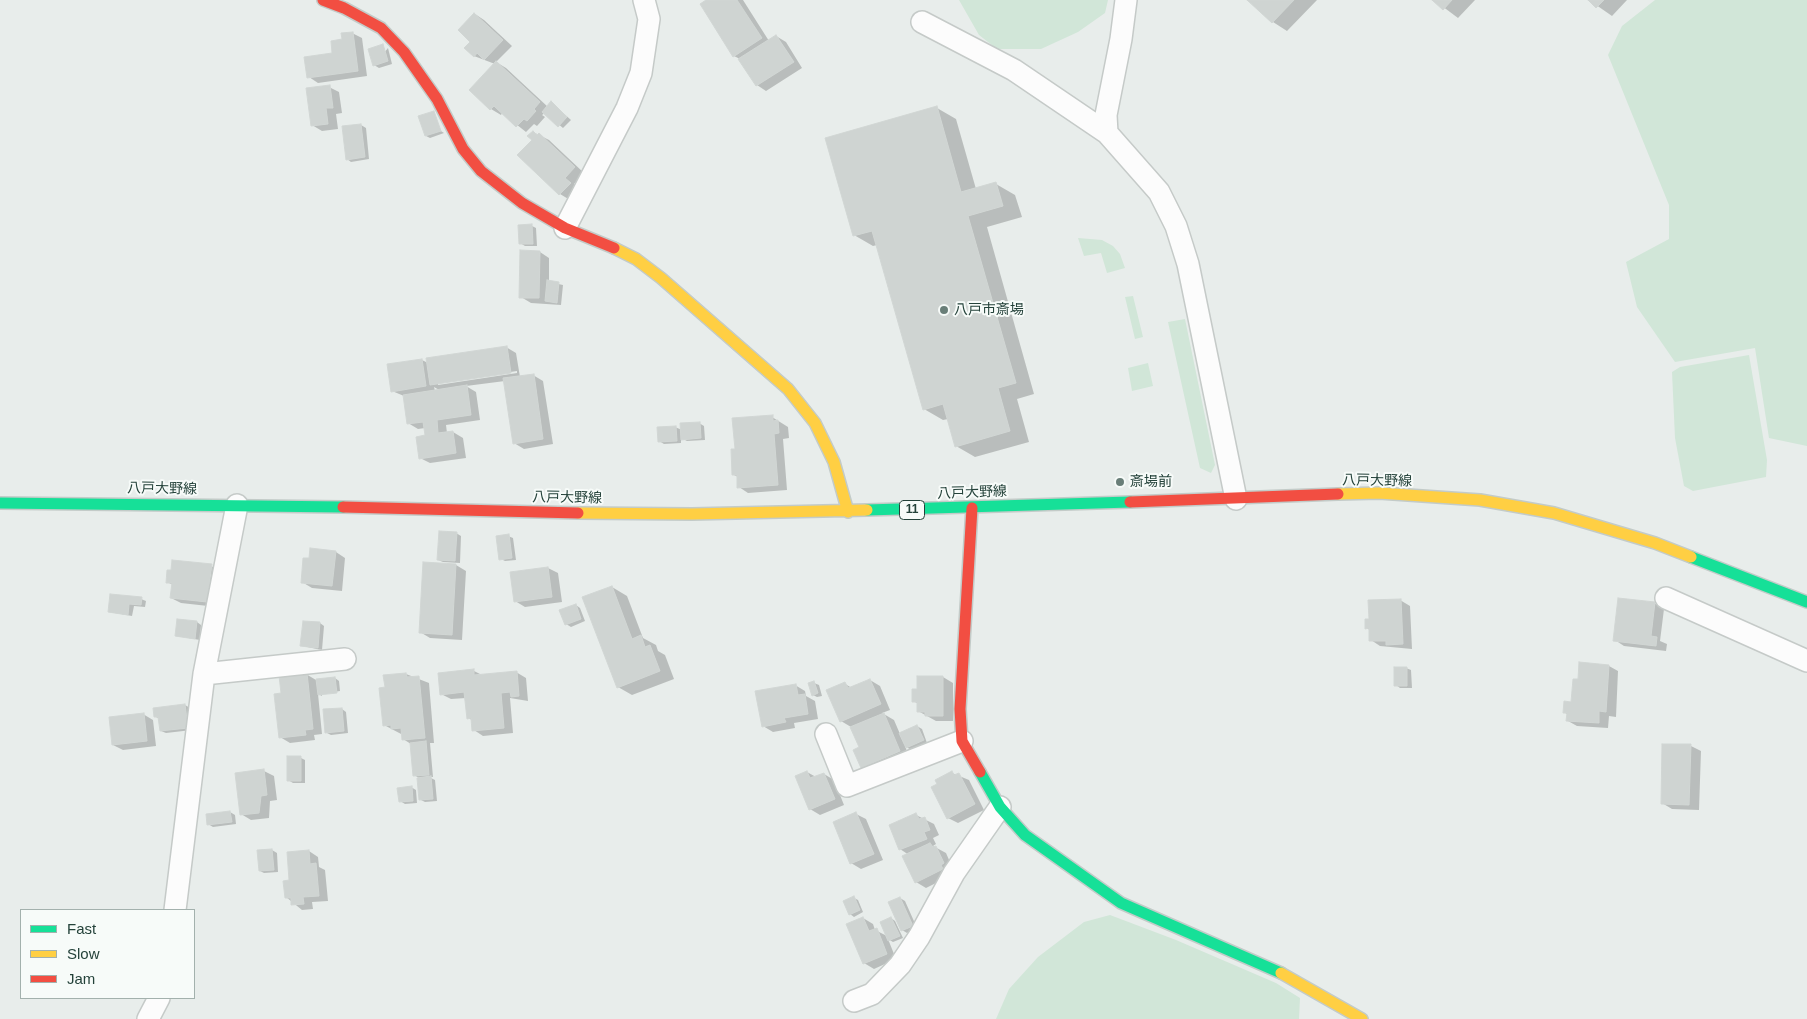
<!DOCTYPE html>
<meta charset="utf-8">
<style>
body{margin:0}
#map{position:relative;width:1807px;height:1019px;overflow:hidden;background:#e8edeb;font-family:Helvetica,sans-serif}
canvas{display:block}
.legend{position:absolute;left:20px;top:909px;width:175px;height:90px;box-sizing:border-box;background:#f7fbf9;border:1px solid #a3b1ad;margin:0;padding:6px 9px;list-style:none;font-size:15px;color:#24423a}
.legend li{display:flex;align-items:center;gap:10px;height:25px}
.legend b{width:25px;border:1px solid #a3b1ad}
</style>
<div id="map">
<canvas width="1807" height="1019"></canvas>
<ul class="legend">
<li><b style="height:6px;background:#16e098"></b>Fast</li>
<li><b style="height:6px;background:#ffcf43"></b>Slow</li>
<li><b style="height:6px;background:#f24e42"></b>Jam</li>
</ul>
</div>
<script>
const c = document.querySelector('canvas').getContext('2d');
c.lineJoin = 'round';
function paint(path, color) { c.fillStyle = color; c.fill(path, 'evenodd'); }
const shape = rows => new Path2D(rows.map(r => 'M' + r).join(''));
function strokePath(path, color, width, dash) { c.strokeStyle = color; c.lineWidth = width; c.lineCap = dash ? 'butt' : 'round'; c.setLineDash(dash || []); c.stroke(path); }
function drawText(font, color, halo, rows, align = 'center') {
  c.font = font + ' Helvetica,"Noto Sans JP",sans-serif'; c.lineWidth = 4; c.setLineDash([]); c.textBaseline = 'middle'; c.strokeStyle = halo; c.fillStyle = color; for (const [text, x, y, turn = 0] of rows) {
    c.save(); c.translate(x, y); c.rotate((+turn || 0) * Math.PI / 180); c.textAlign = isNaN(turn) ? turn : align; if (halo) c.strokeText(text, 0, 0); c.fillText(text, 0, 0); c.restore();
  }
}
const green = shape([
 [959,0,1108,0,1105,13,1078,32,1041,49,997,49,979,35],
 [1655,0,1807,0,1807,446,1769,438,1755,348,1675,362,1637,307,1626,262,1669,239,1669,205,1608,55,1622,26],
 [1078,238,1102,240,1113,246,1120,254,1125,268,1107,273,1101,253,1084,256],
 [1133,296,1143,337,1135,339,1125,297],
 [1185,319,1215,465,1211,473,1200,468,1168,322],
 [1749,355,1767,460,1766,477,1693,491,1684,486,1675,438,1672,372,1680,367],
 [1148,363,1153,386,1132,391,1128,368],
 [1110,915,1176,940,1276,983,1300,998,1299,1019,996,1019,1009,989,1038,957,1084,922]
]);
const shadow = shape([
 [709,0,743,0,769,41,776,36,786,42,802,68,766,91,757,85,740,59,734,56],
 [1249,0,1317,0,1287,31,1273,22],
 [1434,0,1475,0,1458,18],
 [1589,0,1627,0,1612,16],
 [475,14,484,20,512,46,496,62,506,68,548,107,552,103,571,120,563,128,545,113,542,115,545,117,537,126,534,124,526,132,502,113,501,115,491,109,471,90,495,64,474,56,472,42],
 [352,33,362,38,367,76,318,83,309,77],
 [388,48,392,64,379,68,374,65],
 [329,87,339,92,342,113,336,114,338,129,322,131,312,125],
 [937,108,956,119,976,189,996,184,1015,195,1022,217,987,227,1034,394,1017,399,1029,442,975,457,956,446,948,419,943,420,924,409,877,245,873,246,854,235],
 [419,117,444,133,430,138,426,136],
 [361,125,366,128,369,159,351,162,347,159],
 [533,132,549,140,584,173,574,184,580,189,570,200,560,194,534,140],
 [532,226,536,228,537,246,525,246,520,243],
 [540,252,549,258,549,282,563,285,561,305,531,303,521,297],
 [506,347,516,353,520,377,533,375,543,381,553,444,524,449,514,443,505,381,466,386,476,392,480,420,446,425,447,433,453,432,463,438,466,458,430,463,420,458,426,436,425,428,418,429,408,423,404,396,392,391,422,360,428,363],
 [517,371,517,373,438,385,438,383],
 [434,387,441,391,435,391],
 [772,417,788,427,789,438,783,439,787,490,748,493,739,487,738,477,734,475,736,450],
 [699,423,704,426,705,440,687,441,681,438,681,443,664,444,659,441,675,427,682,430],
 [456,533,461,536,460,563,443,562,438,560],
 [508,536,513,538,516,560,505,561,501,559],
 [336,552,345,558,342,591,312,588,302,582,310,560],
 [456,565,466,571,462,640,430,638,420,632],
 [211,566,221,571,217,607,181,603,171,598,173,585,167,582],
 [548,568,558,573,562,602,525,607,515,601],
 [612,587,627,596,643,638,656,645,658,651,665,655,674,679,632,695,618,687],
 [141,599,146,601,145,607,134,606,132,616,109,612],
 [1400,600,1410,606,1412,649,1380,646,1371,640,1370,630,1366,628,1370,620],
 [1654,603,1664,609,1660,641,1667,644,1666,651,1624,646,1615,640],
 [576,605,580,608,585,621,571,627,566,624],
 [197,622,201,625,200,640,176,636],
 [320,623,324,626,322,650,302,646],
 [1609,666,1618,671,1616,717,1609,716,1608,728,1577,726,1568,721,1568,715,1564,712],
 [1406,668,1411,670,1412,688,1400,688,1396,685],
 [474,671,482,675,516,672,526,678,528,701,510,698,513,733,483,736,474,730,472,720,468,718,466,698,451,699,441,694],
 [306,674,316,680,335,678,339,681,340,691,322,694,322,696,318,694,322,734,314,735,315,740,290,743,280,737,282,694],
 [406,674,429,683,434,743,430,743,433,777,429,777,435,780,437,801,425,802,421,800,419,778,414,775,411,744,403,739,403,735,384,725,386,688],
 [943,677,953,683,953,721,936,721,918,711,919,704,913,701,919,690],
 [870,680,880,686,890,710,882,713,894,720,900,734,917,726,922,729,927,743,911,750,905,746,909,757,872,773,862,767,860,748,851,727,841,721,845,684,852,688],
 [814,683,819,685,822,696,817,697,813,695],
 [795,685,805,691,806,696,815,701,818,719,794,723,795,728,773,732,763,726],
 [185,705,190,708,192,730,166,733,161,731,160,719,156,717],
 [342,709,346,712,348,733,331,735,327,733],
 [143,714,153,720,156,746,123,750,113,745],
 [1691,746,1701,751,1699,810,1672,809,1662,803],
 [301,758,305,760,305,783,293,783,288,780],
 [264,771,274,776,277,800,270,801,269,818,251,820,241,814],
 [807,772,816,777,824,774,834,780,844,805,820,815,810,809],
 [952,773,969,780,984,810,958,823,948,818,939,784],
 [411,787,416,790,417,803,405,804,400,801],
 [230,812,235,815,236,824,213,827,208,824],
 [856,814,866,819,883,860,861,869,851,863],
 [916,815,934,824,939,835,933,838,936,844,933,846,946,853,953,869,952,875,926,888,916,882,909,855,900,849],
 [272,850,277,853,278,872,264,873,260,871,258,851],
 [309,851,318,857,319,867,325,870,328,901,312,902,313,909,302,910,286,897],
 [854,898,858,900,863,912,854,917,850,914],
 [900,898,905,901,917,928,907,933,902,930],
 [863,918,873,924,875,930,887,936,891,918,895,921,903,938,893,942,888,939,896,959,874,969,864,963]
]);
const building = shape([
 [706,0,737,0,762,38,733,57,700,4,706,0],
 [1247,0,1294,0,1272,23,1247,0],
 [1432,0,1452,0,1443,10,1432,0],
 [1588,0,1604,0,1596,8,1588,0],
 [474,13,503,40,484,60,477,53,474,57,464,48,470,42,458,30,474,13],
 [353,32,358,71,307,78,304,57,332,53,331,41,342,39,341,33,353,32],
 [776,35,794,62,756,86,738,59,776,35],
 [383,44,388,61,373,66,368,49,383,44],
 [496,61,540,102,534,109,536,111,527,121,524,119,516,127,494,106,490,110,469,90,496,61],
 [330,85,333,108,326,108,328,124,311,126,306,88,330,85],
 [551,101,567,117,558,127,542,112,551,101],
 [937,106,961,192,996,182,1003,206,968,216,1016,383,998,388,1010,431,955,447,943,404,923,410,872,231,853,236,825,138,937,106],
 [434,111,441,131,425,136,418,116,434,111],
 [361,124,365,157,346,160,342,126,361,124],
 [533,131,537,135,539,133,575,167,565,178,571,183,559,195,517,155,532,140,527,136,533,131],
 [532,224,533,244,519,244,518,225,532,224],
 [520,250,540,251,539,298,519,298,520,250],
 [547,280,559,282,557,303,545,301,547,280],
 [507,346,511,373,430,385,426,358,507,346],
 [422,359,426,386,391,392,387,364,422,359],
 [534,374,543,439,513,444,503,378,534,374],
 [467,385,471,415,437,420,438,433,453,431,456,453,419,459,416,437,425,435,423,422,407,424,403,395,467,385],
 [773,415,773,421,778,420,779,433,774,434,778,485,737,488,737,475,732,475,731,449,735,449,732,418,773,415],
 [700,422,701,438,681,440,680,423,700,422],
 [676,426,677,441,658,442,657,427,676,426],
 [439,531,457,532,455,561,437,560,439,531],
 [509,534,512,558,499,560,496,536,509,534],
 [310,548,336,551,332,586,301,583,303,558,309,558,310,548],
 [172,560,212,564,207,602,170,598,172,583,166,583,167,570,171,570,172,560],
 [423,562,456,564,452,635,419,633,423,562],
 [548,567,552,597,514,602,510,572,548,567],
 [612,586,632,639,641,635,645,647,650,645,660,671,617,688,582,597,612,586],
 [110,594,142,597,141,605,129,604,128,615,108,612,110,594],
 [1618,598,1655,602,1651,636,1657,637,1656,646,1613,641,1618,598],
 [1401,599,1403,644,1386,645,1386,641,1369,641,1369,628,1365,629,1365,619,1369,619,1368,600,1401,599],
 [576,604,581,619,565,625,559,610,576,604],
 [177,619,197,621,195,639,175,636,177,619],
 [303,621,320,622,318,648,300,646,303,621],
 [1579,662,1609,665,1606,712,1599,711,1599,723,1566,721,1567,713,1563,713,1564,701,1571,702,1573,679,1578,679,1579,662],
 [1394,667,1407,667,1407,686,1394,686,1394,667],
 [474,669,474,675,517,671,519,696,511,697,510,692,501,693,504,728,472,731,471,718,467,719,464,692,440,695,438,673,474,669],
 [307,673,313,729,305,730,306,735,279,738,274,694,281,693,279,676,307,673],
 [406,673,407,677,419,676,425,738,402,740,401,728,391,729,391,725,383,726,379,688,385,687,383,675,406,673],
 [917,676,943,676,943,716,925,716,925,712,917,712,917,702,912,702,912,689,917,689,917,676],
 [335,677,337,693,318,695,316,679,335,677],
 [870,679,881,704,840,722,826,690,845,682,848,688,870,679],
 [814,681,818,693,812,696,808,683,814,681],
 [796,684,798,695,805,694,808,714,784,718,786,722,762,727,755,691,796,684],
 [185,704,188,728,160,731,158,717,154,717,153,708,185,704],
 [342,708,344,731,325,733,323,709,342,708],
 [144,713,147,741,112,745,109,717,144,713],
 [884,713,900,751,861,768,853,750,859,747,850,727,884,713],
 [917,725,924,740,906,748,899,733,917,725],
 [426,741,429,775,413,776,410,743,426,741],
 [1662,744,1691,744,1689,805,1661,804,1662,744],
 [287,756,301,756,301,781,287,781,287,756],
 [264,769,267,795,261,796,259,813,240,815,235,773,264,769],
 [807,771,810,778,824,773,835,799,809,810,795,776,807,771],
 [952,771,954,775,959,773,975,804,947,819,931,787,937,784,935,780,952,771],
 [431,776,433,799,419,800,417,778,431,776],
 [412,786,413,801,399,802,397,788,412,786],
 [230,811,232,822,207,825,206,814,230,811],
 [856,812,874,854,850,864,833,822,856,812],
 [916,813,919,819,925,817,930,830,924,832,927,839,899,850,889,825,916,813],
 [930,843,933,847,936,846,944,863,941,865,943,869,915,883,902,856,930,843],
 [272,849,274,870,259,871,257,850,272,849],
 [309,850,310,864,316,863,319,896,303,897,304,904,291,905,291,898,285,898,283,881,289,880,287,852,309,850],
 [854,896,860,910,849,915,843,901,854,896],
 [900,897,913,926,901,931,888,902,900,897],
 [863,917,869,931,877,928,887,954,863,964,846,924,863,917],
 [891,917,900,936,888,941,880,922,891,917]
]);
const street = shape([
 [922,22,1014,70,1107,133,1159,192,1176,226,1188,264,1236,499],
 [1107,133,1106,115,1121,39,1126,0],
 [565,228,627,108,641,73,649,19,644,0],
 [1666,598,1807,661],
 [204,674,345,659],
 [826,734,847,786,962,741],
 [175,910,204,674,237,505],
 [854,1001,872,994,900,965,919,937,954,873,1000,807],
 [148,1019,159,998]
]);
const fast = shape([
 [0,503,343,507],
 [867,510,1130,502],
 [1691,557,1807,602],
 [980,772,1000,807,1025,835,1121,903,1281,973]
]);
const slow = shape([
 [614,248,636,259,661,278,788,389,815,423,834,462,848,512],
 [1338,494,1379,493,1480,500,1554,513,1655,543,1691,557],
 [578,513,692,514,867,510],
 [1281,973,1362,1019]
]);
const jam = shape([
 [323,0,344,8,381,28,404,52,437,99,463,149,481,171,522,203,565,228,614,248],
 [1130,502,1338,494],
 [343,507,578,513],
 [972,508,960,709,962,741,980,772]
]);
const markers = [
 [944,310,5,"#697e78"],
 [1120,482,5,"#697e78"]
];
const shields = [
 [912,510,25]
];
const shieldNames = [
 ["11",912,510]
];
const poiNames = [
 ["八戸市斎場",954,310],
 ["斎場前",1130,482]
];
const streetNames = [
 ["八戸大野線",1377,481,1],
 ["八戸大野線",162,489,1],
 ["八戸大野線",972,493,-2],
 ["八戸大野線",567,498,1]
];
paint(green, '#d1e6d8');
paint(shadow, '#0003');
paint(building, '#cfd4d2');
strokePath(building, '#d1d6d4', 1);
strokePath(street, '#c5cac8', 24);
strokePath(fast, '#c3cbc8', 14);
strokePath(slow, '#c3cbc8', 14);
strokePath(jam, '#c3cbc8', 14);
strokePath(street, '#fcfcfc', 21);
strokePath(fast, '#16e098', 11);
strokePath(slow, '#ffcf43', 11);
strokePath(jam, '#f24e42', 11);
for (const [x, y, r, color] of markers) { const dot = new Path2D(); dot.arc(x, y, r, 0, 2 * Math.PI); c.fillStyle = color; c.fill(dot); strokePath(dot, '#f7fbf9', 2); }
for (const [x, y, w] of shields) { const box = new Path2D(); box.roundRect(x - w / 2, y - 9.5, w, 19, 4); c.fillStyle = '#f7fbf9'; c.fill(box); strokePath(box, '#24423a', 1); }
drawText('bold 12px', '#24423a', null, shieldNames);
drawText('14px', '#24423a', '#f7fbf9', poiNames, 'left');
drawText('14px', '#24423a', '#f7fbf9', streetNames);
</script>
